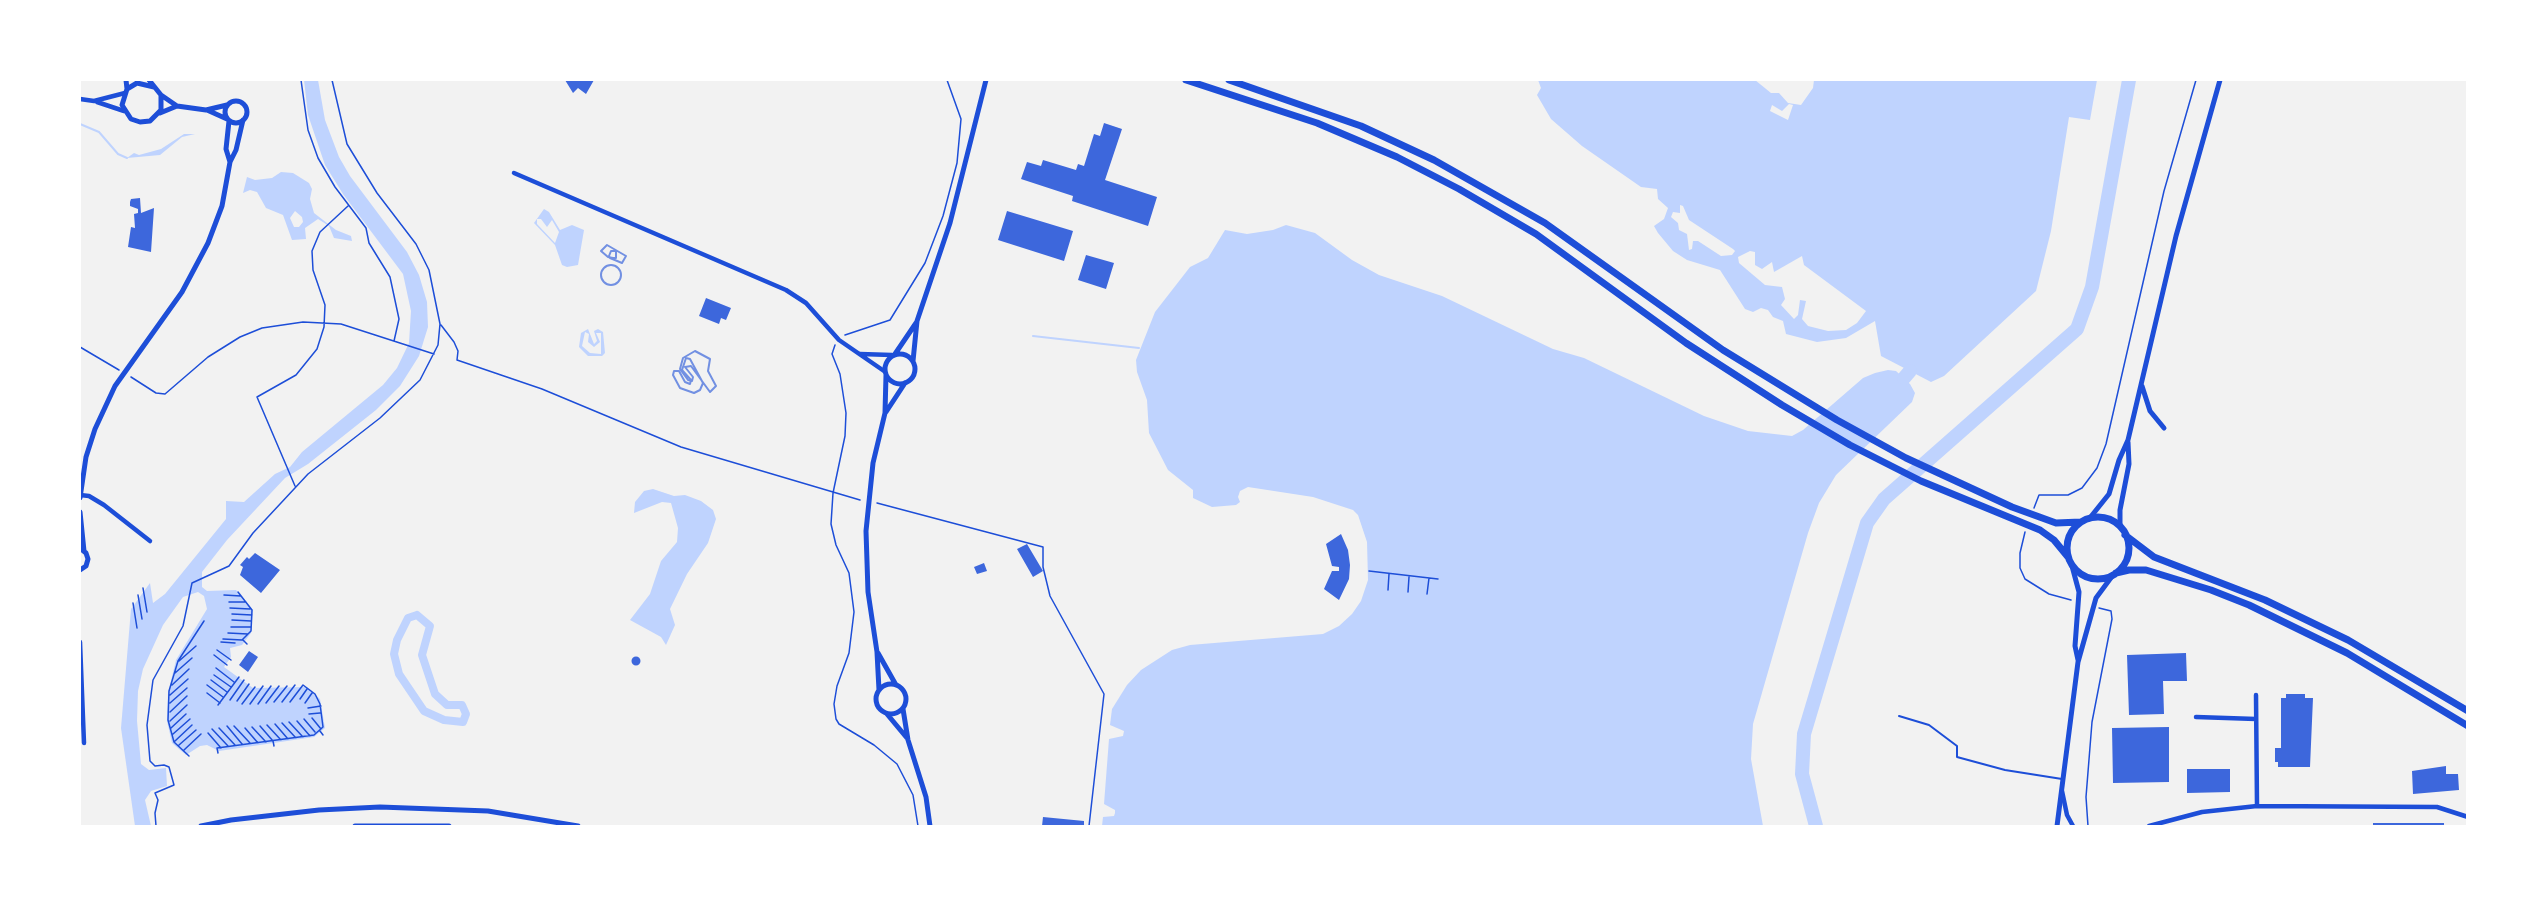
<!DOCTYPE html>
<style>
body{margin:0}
#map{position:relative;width:2547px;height:906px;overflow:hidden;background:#f2f2f2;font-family:"Noto Sans",sans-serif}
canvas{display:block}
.frame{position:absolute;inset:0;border:81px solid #fff;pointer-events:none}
</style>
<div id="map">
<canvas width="2547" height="906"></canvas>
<div class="frame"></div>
</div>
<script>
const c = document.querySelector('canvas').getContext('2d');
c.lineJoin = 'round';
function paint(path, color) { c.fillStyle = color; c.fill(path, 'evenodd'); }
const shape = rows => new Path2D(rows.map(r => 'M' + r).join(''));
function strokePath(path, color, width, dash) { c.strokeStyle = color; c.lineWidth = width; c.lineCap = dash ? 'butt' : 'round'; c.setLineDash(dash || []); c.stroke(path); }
const water = shape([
 [304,80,318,80,325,120,339,157,350,176,407,252,419,275,427,302,428,327,419,356,400,386,376,410,308,464,285,478,227,540,202,572,202,587,207,591,236,590,253,610,251,633,242,645,230,648,231,657,224,667,253,688,307,687,320,699,325,728,314,737,219,751,207,745,200,746,186,755,172,743,167,721,168,693,176,660,207,609,204,596,198,592,183,597,163,625,143,669,138,691,137,721,141,764,149,770,166,768,167,786,151,791,145,800,151,826,135,826,121,728,131,609,150,583,153,603,165,594,226,519,226,501,244,502,275,474,290,467,302,452,383,385,397,368,409,343,411,311,403,274,343,194,325,165,308,115],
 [1538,80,1755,80,1771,93,1779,93,1788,103,1801,105,1813,88,1814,80,2097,80,2090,120,2069,117,2051,231,2036,291,1944,376,1931,382,1881,356,1875,321,1846,338,1817,342,1786,334,1783,321,1773,317,1768,310,1761,308,1753,312,1745,309,1720,270,1687,260,1673,251,1658,233,1654,226,1664,219,1668,208,1658,199,1657,189,1641,187,1582,146,1551,119,1537,95,1541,88],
 [1789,104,1793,105,1788,120,1770,111,1772,105,1782,111],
 [1680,205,1683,206,1689,220,1733,249,1735,251,1732,255,1721,256,1698,241,1693,241,1692,249,1689,250,1687,234,1679,230,1678,223,1671,217,1673,212,1680,213],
 [1750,251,1755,252,1755,265,1762,269,1772,262,1774,272,1802,256,1804,265,1866,311,1857,323,1846,330,1828,331,1808,326,1802,319,1806,301,1800,300,1798,315,1794,319,1781,305,1785,299,1782,287,1765,285,1739,263,1738,257],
 [184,134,195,134,182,137,160,155,127,158,134,153,139,155,161,149],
 [281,172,293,173,309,183,312,189,310,199,314,213,336,230,351,236,352,241,334,238,329,226,318,219,305,228,306,239,292,240,283,215,266,208,257,192,250,190,243,193,247,177,255,180,272,178],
 [295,211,302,217,303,222,299,227,294,227,290,218],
 [544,209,549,212,560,230,572,225,584,230,578,265,567,267,562,265,555,245,534,223],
 [537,219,541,219,547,227,552,220,559,232,555,243,537,224],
 [1286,225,1315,233,1352,260,1379,275,1442,296,1553,349,1584,358,1704,416,1748,431,1792,436,1803,430,1863,378,1875,373,1888,370,1896,371,1910,384,1915,393,1912,402,1836,475,1819,503,1808,533,1753,724,1751,759,1763,826,1102,826,1103,817,1114,816,1115,813,1115,810,1104,804,1109,739,1123,736,1124,731,1110,725,1112,709,1127,685,1141,670,1172,650,1190,645,1323,634,1339,626,1352,614,1361,601,1368,580,1367,542,1358,515,1353,510,1313,497,1248,487,1240,491,1238,497,1240,502,1236,505,1212,507,1193,498,1193,490,1168,470,1149,433,1147,400,1137,372,1136,360,1155,312,1190,267,1208,258,1225,230,1247,234,1273,230],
 [588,329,594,344,597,341,594,331,598,329,603,332,605,353,602,356,588,356,579,347,581,333],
 [585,332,589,334,588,342,594,347,600,342,596,333,601,333,601,354,590,353,582,346],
 [653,489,674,496,685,495,701,501,713,510,716,519,708,543,687,574,670,609,675,625,666,645,661,637,630,620,650,594,661,561,677,542,678,528,671,503,662,502,634,513,635,502,644,491]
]);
const stream = shape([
 [80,124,99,132,118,154,127,158],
 [1033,336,1139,348]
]);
const canal = shape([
 [417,615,430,626,422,655,435,694,447,705,462,705,466,714,463,722,444,720,424,711,399,674,394,654,397,640,408,618,417,615]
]);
const river = shape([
 [1904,378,1910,371],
 [1816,826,1802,774,1804,734,1867,523,1884,499,2077,329,2092,287,2129,80]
]);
const building = shape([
 [565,80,594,80,586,94,578,88,573,93],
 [1104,123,1122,129,1105,180,1157,197,1148,226,1072,201,1073,196,1021,179,1027,162,1041,166,1043,160,1076,170,1078,164,1084,166,1094,134,1100,136],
 [140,198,141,213,154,208,151,252,128,247,131,227,135,228,134,214,138,213,138,209,130,206,130,202,131,199],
 [1007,211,1073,231,1064,261,998,240],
 [1086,255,1114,263,1106,289,1078,280],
 [706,298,731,308,726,320,721,318,719,324,699,316],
 [1341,534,1348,550,1350,565,1349,579,1339,600,1324,589,1332,571,1339,571,1339,567,1332,566,1326,544],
 [1027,544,1043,571,1033,577,1017,549],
 [255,553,280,570,261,593,240,575,243,567,240,565,247,557,249,559],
 [984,563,987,571,977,574,974,567],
 [249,651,258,657,248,672,239,665],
 [2186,653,2187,681,2163,681,2164,714,2129,715,2127,655],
 '631.5 661a4.5 4.5 0 1 1 9 0a4.5 4.5 0 1 1-9 0Z',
 [2286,694,2305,694,2305,698,2313,698,2310,767,2278,767,2278,762,2275,762,2275,748,2281,748,2281,698,2286,698],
 [2169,727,2169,782,2113,783,2112,728],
 [2446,766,2446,774,2458,774,2459,790,2413,794,2412,771],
 [2187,769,2230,769,2230,792,2187,793],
 [1043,817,1084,821,1084,826,1042,826],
 [2373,823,2444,823,2444,826,2373,826]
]);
const path = shape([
 [301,80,308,130,318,158,335,187,366,228,369,243,390,277,399,319,394,341],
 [441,325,454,342,458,351,457,360,542,389,681,447,860,500],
 [845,335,890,320,925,263,943,216,957,163,961,119,947,80],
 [835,345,832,354,840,374,846,413,845,436,833,493,831,524,836,545,849,573,854,612,849,653,837,686,834,704,836,719,839,724,874,745,897,764,913,795,918,826],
 [80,347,119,370],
 [131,377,156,393,165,394,208,357,240,337,262,328,303,322,341,324,434,354],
 [295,486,257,397,296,375,317,349,324,327,325,305,313,270,312,251,320,232,348,206],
 [877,503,1043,547,1043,567,1050,596,1104,694,1089,826],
 [2034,508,2039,495,2068,495,2082,488,2097,468,2106,444,2164,191,2196,80],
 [2025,532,2020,553,2020,568,2025,579,2049,594,2071,600],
 [1369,571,1438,579],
 [143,588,147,612],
 [1388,590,1389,574],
 [1408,592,1409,577],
 [1427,594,1429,578],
 [138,595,142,619],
 [224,595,241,596],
 [229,602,246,602],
 [133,603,137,628],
 [230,608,250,609],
 [232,614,252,615],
 [232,620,251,621],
 [231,627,251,627],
 [228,633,248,634],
 [223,639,242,640,251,631,252,610,238,592],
 [243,640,247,644],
 [221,642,235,643],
 [217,650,231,660],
 [214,655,227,665],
 [179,661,196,646],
 [216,668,234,682],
 [175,673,192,658],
 [214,675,231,687],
 [211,680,227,692],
 [172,685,189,669],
 [207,685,223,697],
 [207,693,220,703],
 [170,695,188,679],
 [300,699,307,689],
 [230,700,244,680],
 [237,701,249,684],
 [274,702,287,686],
 [282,702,295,685],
 [170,703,187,688],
 [266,703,279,686],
 [305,703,312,693],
 [242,704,255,687],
 [250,704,263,686],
 [258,704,271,686],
 [218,705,239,677],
 [308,708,321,706],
 [170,712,187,696],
 [309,714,320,713],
 [312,718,321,729],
 [304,719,315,732],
 [170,721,187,705],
 [297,721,310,736],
 [289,722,303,737],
 [282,723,296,738],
 [275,724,288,739],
 [267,725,281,740],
 [227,726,242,744],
 [234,726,250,743],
 [260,726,273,741,274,746],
 [252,727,266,742],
 [171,728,186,714],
 [219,728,235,745],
 [245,728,258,743],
 [212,729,228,746],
 [320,731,323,735],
 [208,733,221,748],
 [173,734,190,719],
 [175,741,192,725],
 [179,745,196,730],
 [184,750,201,734],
 [218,753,217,748,314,735,323,727,320,704,315,694,303,685,290,702],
 [189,756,174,742,168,720,169,691,178,661,204,621],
 [156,826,155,813,158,800,155,793,174,785,169,767,164,765,155,766,150,761,147,725,153,680,183,626,192,583,229,566,253,533,308,474,380,418,420,380,438,345,440,324,429,270,416,244,377,193,347,144,332,80],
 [2088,826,2086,797,2092,722,2112,619,2111,611,2099,608]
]);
const service = shape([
 [1899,716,1929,725,1957,746,1957,757,2005,770,2062,779]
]);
const minor = shape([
 [80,99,94,101,125,93],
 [97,102,124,111],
 [514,173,786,290,806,303,839,340,884,371],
 [860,354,892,355],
 [80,495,89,496,104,505,150,541],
 [80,642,84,743],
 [2256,695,2257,806],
 [2196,717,2256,719],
 [2062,791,2067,815,2073,826],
 [2149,826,2202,812,2257,806,2437,807,2468,817]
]);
const tertiary = shape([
 [126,80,127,89],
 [149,80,161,95,161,110,150,121,140,122,131,119,122,105,127,89,137,83,154,87],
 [161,95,177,106],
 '225 112a11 11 0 1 1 22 0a11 11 0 1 1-22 0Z',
 [207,110,227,119],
 [160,113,177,106,206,110,227,105],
 [229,121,226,149,230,162],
 '885 369a15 15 0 1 1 30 0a15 15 0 1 1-30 0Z',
 [895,354,916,323],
 [913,361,917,321,950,223,986,80],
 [2142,386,2150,411,2164,428],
 [886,412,905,383],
 [80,498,86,457,95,429,115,386,182,292,208,243,222,206,230,162,236,150,243,120],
 [80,512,84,551],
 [2089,519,2109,494,2119,460,2128,440,2176,236,2220,80],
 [2120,527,2120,510,2129,464,2128,442],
 [80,548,86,553,88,559,86,566,80,570],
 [2072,566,2079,592,2075,646,2078,660],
 [878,653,896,685],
 '876 699a15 15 0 1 1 30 0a15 15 0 1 1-30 0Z',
 [879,690,877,652,868,592,866,531,873,463,885,413,886,375],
 [903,709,908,740,926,797,930,826],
 [887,714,907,738],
 [201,826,231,820,319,810,380,807,488,811,578,826],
 [355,826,449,826],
 [2057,826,2078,662,2096,598,2113,575]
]);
const primary = shape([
 [1186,80,1317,123,1397,157,1459,189,1536,234,1686,343,1782,405,1850,445,1921,481,2040,530,2054,540,2068,557],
 [1229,80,1361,126,1434,160,1545,223,1723,350,1837,420,1906,458,2012,507,2056,523,2081,522],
 '2067 548a31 31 0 1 1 62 0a31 31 0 1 1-62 0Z',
 [2125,535,2154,557,2265,600,2348,640,2468,711],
 [2116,573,2129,570,2146,570,2211,590,2249,605,2347,653,2468,726]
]);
const rail = shape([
 [608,257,601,251,607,245,626,256,622,263,610,258,609,256,611,251,616,251,616,258,613,258,608,257],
 '601 275a10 10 0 1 1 20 0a10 10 0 1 1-20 0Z',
 [695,351,710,359,708,371,716,386,710,392,691,366,685,367,693,377,692,381,688,380,680,369,683,358,695,351],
 [686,358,690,359,703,383,700,390,694,393,680,388,673,375,674,371,679,371,685,382,690,384,691,380,682,370,686,358]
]);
paint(water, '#bfd3fe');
strokePath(stream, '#bfd3fe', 2);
strokePath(canal, '#bfd3fe', 8);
strokePath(river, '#bfd3fe', 14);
paint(building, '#3d67dc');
strokePath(path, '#1d4ed8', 1.5);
strokePath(service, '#1d4ed8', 2);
strokePath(minor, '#1d4ed8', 4.5);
strokePath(tertiary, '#1d4ed8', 5);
strokePath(primary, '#1d4ed8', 7);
strokePath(rail, '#7290e2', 2);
</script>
